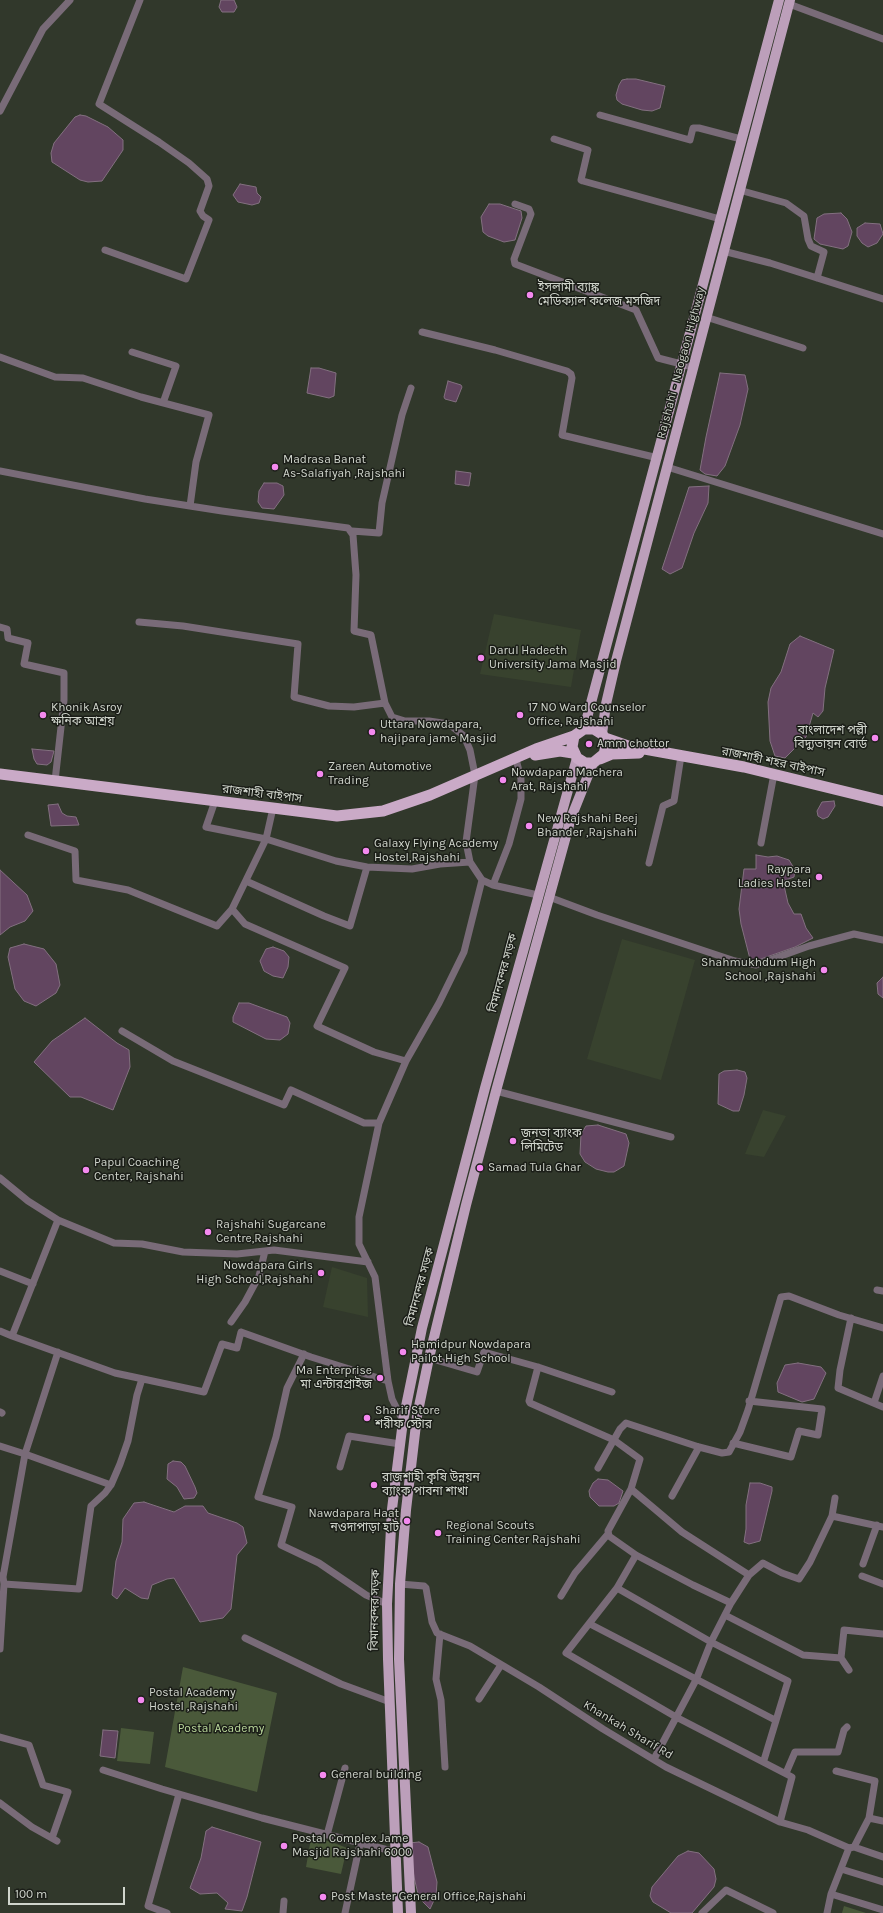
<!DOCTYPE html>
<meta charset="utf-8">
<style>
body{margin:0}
#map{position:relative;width:883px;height:1913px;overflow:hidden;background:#31382b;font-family:Karla,sans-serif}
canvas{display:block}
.scale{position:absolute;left:8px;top:1887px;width:117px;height:18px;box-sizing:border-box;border:2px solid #d0d5cc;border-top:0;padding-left:5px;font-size:12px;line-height:14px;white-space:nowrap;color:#d0d5cc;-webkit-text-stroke:3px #1b1e18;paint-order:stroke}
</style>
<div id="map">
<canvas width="883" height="1913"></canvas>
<div class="scale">100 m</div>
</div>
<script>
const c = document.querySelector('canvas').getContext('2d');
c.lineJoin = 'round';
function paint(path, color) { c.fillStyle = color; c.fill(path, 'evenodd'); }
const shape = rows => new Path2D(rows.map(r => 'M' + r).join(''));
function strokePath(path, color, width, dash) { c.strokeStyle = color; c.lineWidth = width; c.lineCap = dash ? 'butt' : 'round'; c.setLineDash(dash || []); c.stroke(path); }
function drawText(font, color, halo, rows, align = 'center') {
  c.font = font + ' Karla,"Noto Sans Bengali",sans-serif'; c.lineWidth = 3; c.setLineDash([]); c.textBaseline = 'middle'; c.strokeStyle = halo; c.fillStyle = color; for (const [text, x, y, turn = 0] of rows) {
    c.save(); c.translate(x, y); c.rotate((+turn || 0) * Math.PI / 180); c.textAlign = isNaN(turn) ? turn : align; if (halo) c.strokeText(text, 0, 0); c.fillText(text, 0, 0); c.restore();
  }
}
const built = shape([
 [494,614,581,630,571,687,480,674],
 [622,939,695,960,661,1080,587,1059],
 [763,1110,786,1116,764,1157,745,1154],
 [332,1267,367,1278,368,1317,323,1307]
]);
const green = shape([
 [183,1667,277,1693,257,1792,165,1767],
 [121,1728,154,1732,150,1764,117,1761],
 [311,1838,329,1841,347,1848,341,1874,306,1867],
 [844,1906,866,1913,842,1913]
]);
const water = shape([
 [221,0,234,0,237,7,234,12,222,12,219,7,221,0],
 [627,79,636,79,665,86,660,108,652,111,642,110,622,104,617,100,616,95,619,85,622,80,627,79],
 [80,115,86,116,108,127,123,140,123,150,102,181,88,182,80,180,52,162,51,153,54,143,75,117,80,115],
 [240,184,256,187,257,193,261,197,259,203,252,205,238,202,233,195,240,184],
 [489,204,500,204,521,211,522,218,515,240,504,242,488,236,483,232,481,217,489,204],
 [841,213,847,219,852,232,848,246,843,249,820,244,814,239,817,218,824,214,841,213],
 [865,223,880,224,883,234,877,243,868,247,862,243,857,236,857,228,865,223],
 [311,368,319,368,336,373,334,396,329,398,307,393,311,368],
 [720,373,745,375,748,389,740,425,725,466,717,476,705,474,700,470,706,437,720,373],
 [448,381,461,385,462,387,456,402,445,399,444,397,448,381],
 [456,471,471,473,469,486,455,484,456,471],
 [264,483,277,483,283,486,284,495,274,509,262,508,258,502,259,491,264,483],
 [709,486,708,503,694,533,682,568,670,574,662,569,689,487,709,486],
 [800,636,834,650,825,688,823,711,818,717,813,713,806,737,785,758,775,756,770,741,768,702,771,688,781,672,790,644,800,636],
 [32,749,54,751,51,762,47,765,37,764,34,759,32,749],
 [834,801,835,806,828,817,823,819,818,816,817,811,822,802,834,801],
 [58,804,62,813,67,816,76,817,79,825,51,826,48,805,58,804],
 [756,855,768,857,777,856,789,860,795,870,794,877,783,881,788,903,794,914,801,914,806,928,813,938,795,947,758,960,750,959,741,924,739,909,744,869,756,869,756,855],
 [0,870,27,895,33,911,25,921,10,927,0,935,0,870],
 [24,944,44,949,56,964,60,985,56,993,36,1006,24,1001,15,989,8,957,10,948,24,944],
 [273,947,284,951,289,957,288,967,283,978,273,976,264,971,260,961,266,949,273,947],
 [883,977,883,998,878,994,877,983,883,977],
 [239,1003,249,1003,287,1017,290,1023,288,1034,280,1040,266,1039,233,1022,233,1017,239,1003],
 [85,1018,117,1043,129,1050,130,1067,113,1110,81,1097,70,1097,34,1062,52,1041,85,1018],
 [737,1070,745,1072,747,1078,744,1095,739,1111,733,1111,718,1104,719,1074,724,1071,737,1070],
 [598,1125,626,1134,629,1143,624,1166,614,1172,608,1172,596,1169,585,1162,580,1154,581,1134,586,1126,598,1125],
 [798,1363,821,1367,826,1373,814,1399,802,1402,778,1392,777,1383,785,1365,798,1363],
 [173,1461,181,1462,185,1466,195,1487,197,1493,194,1498,184,1499,177,1487,167,1479,168,1464,173,1461],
 [598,1479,608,1480,623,1491,619,1503,614,1506,599,1506,590,1497,589,1491,593,1483,598,1479],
 [750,1483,760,1483,772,1487,772,1491,760,1541,749,1544,744,1542,746,1529,746,1505,750,1483],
 [144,1502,174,1512,185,1506,203,1506,208,1513,237,1523,243,1527,247,1543,237,1555,231,1609,223,1618,200,1622,174,1578,167,1579,152,1585,148,1599,141,1598,125,1588,117,1599,112,1595,116,1561,122,1542,123,1519,134,1503,144,1502],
 [103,1730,118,1731,115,1758,100,1756,103,1730],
 [212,1827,261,1842,247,1897,242,1911,225,1909,228,1903,217,1893,200,1894,190,1888,201,1858,206,1831,212,1827],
 [419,1842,428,1847,437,1882,436,1896,430,1909,419,1898,414,1877,409,1843,419,1842],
 [688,1851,699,1853,714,1869,716,1879,714,1887,692,1913,671,1913,653,1902,650,1896,652,1887,678,1856,688,1851]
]);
const minor = shape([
 [789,4,883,39],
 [0,111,43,29,70,0],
 [600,115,690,140,693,128,699,128,741,139],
 [554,139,588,150,581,180,583,181,720,219],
 [739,190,786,203,804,216,808,239,811,246,824,252,817,278],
 [515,204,529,209,531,214,514,259,515,264,636,310,658,358,693,367],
 [105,250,186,279,209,220,203,216,200,211,209,186,207,179,189,163,159,142,99,104,140,0],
 [723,251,770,263,883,299],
 [706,317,803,348],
 [422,332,495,350,567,371,571,374,572,378,562,435,658,458],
 [132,352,176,366,163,403],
 [0,357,55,377,83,378,141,397,209,415,196,462,190,506],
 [667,467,883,534],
 [0,471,145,499,222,511,348,528,353,535,356,575,354,631,371,635,385,703,392,717,405,721,429,721,449,724,464,736,470,750,475,775,466,842,470,862,482,880,493,885,538,895],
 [352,531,379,533,382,503,402,415,411,388],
 [139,622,183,626,298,644,294,697,329,706,354,707,385,703],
 [0,627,7,629,8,638,28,643,24,664,64,673,64,700,55,781],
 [215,801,206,827,266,839,336,861,367,867,412,869,440,864,470,862],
 [273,808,266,839,232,909,245,924,345,968,317,1026,374,1052,406,1061],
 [28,835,75,851,76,880,128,890,217,926,232,909],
 [761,843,774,774],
 [649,863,663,806,674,801,681,756],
 [246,881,324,916,350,926,367,867],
 [493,885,509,844,521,799,521,779,516,759],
 [549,897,597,915,735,961,756,965,809,946,854,934,883,940],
 [122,1031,173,1061,284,1105,291,1090,364,1123,379,1123],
 [496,1091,671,1137],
 [0,1178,28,1201,58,1220,114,1243,142,1244,183,1252,237,1254,274,1250,368,1262],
 [58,1220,12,1336,115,1373,204,1392,222,1344,237,1348,241,1332,311,1357,388,1381],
 [0,1271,33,1284],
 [877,1290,883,1291],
 [851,1318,840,1370,838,1388,883,1407],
 [231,1322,245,1302,259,1276,265,1251],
 [0,1331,12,1336],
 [58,1352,25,1454,111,1485],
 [304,1354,287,1388,276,1437,258,1497,292,1507,281,1545,319,1563,366,1595,387,1604],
 [429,1358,477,1372,484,1352,538,1367,612,1392],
 [538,1367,529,1401,530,1403,614,1440,640,1459,631,1489,608,1531,609,1536,636,1555,693,1585,731,1603],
 [874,1403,883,1376],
 [0,1412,2,1413],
 [403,1421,392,1399,388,1381,375,1277,359,1244,359,1217,379,1123,406,1061,439,1003,464,952,482,880],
 [733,1443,791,1457,799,1431,818,1435,822,1409,749,1401],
 [0,1446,25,1454,3,1577],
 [340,1467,349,1436,400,1444],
 [598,1468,620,1429,626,1423,699,1447,722,1453,729,1452,740,1432,748,1410,781,1297,789,1296,839,1315,883,1328],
 [631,1489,682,1532,749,1575,731,1603,711,1642,696,1680,654,1759],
 [672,1496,699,1447],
 [832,1516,883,1527],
 [636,1555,617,1588,566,1653,676,1717,792,1777,780,1822],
 [863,1564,877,1525],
 [749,1575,763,1563,782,1573,799,1579,810,1562,832,1516,835,1498],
 [0,1576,3,1577,4,1584,79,1589,91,1506,105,1493,111,1485,120,1464,128,1441,137,1395,142,1379],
 [862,1576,883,1584],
 [400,1584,424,1586,426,1588,432,1622,437,1633,470,1646,539,1687,603,1729,666,1767,780,1822,808,1830,849,1848,854,1847,883,1857],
 [617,1588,711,1642,788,1681,764,1760],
 [561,1596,575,1573,608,1534],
 [725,1615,803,1655,841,1658],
 [590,1624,775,1720],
 [440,1634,436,1679,441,1700,445,1767],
 [245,1638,341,1684,390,1702],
 [0,1649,4,1584],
 [849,1670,841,1658,844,1630,883,1634],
 [479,1699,501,1665],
 [0,1737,29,1745,43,1785,68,1792,52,1838],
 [103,1770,162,1789,262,1818,396,1852],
 [836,1771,875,1781,869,1818],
 [786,1773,795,1752,838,1752,844,1730,847,1727],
 [0,1803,32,1827,57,1841],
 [327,1835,345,1768],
 [854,1847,869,1818,883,1821],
 [841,1869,883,1882],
 [831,1894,883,1910],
 [167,1913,148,1906,179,1794],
 [283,1913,284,1901],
 [345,1913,360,1844],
 [702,1913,726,1890,773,1913],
 [827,1913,831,1894,849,1848]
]);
const primary = shape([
 [584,729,779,0],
 [602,734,606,704,616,661,790,0],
 [398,1913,388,1659,387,1604,392,1509,403,1421,422,1328,485,1088,577,758],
 [411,1913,399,1659,400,1584,406,1510,417,1416,429,1358,466,1205,496,1091,571,818,593,763]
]);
const trunk = shape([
 [605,738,628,746,744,767,883,801],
 [535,755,560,751,573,753],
 [600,759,612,754,639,753],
 [0,774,337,816,383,811,430,795,536,749,574,736,584,729,594,729,602,734,607,742,604,754,593,763,585,763,577,758,572,747,574,736]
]);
const markers = [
 [530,295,4,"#f489ef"],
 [275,467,4,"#f489ef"],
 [481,658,4,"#f489ef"],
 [43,715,4,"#f489ef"],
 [520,715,4,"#f489ef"],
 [372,732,4,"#f489ef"],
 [875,738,4,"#f489ef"],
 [589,744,4,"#f489ef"],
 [320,774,4,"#f489ef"],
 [503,780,4,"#f489ef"],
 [529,826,4,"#f489ef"],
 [366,851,4,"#f489ef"],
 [819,877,4,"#f489ef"],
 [824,970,4,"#f489ef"],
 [513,1141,4,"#f489ef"],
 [480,1168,4,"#f489ef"],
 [86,1170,4,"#f489ef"],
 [208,1232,4,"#f489ef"],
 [321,1273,4,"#f489ef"],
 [403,1352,4,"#f489ef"],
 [380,1378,4,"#f489ef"],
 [367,1418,4,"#f489ef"],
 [374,1485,4,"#f489ef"],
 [407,1521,4,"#f489ef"],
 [438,1533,4,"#f489ef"],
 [141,1700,4,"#f489ef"],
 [323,1775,4,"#f489ef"],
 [284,1846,4,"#f489ef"],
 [323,1897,4,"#f489ef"]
];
const poiNames = [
 ["ইসলামী ব্যাঙ্ক",538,288],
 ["মেডিক্যাল কলেজ মসজিদ",538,302],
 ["Madrasa Banat",283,460],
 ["As-Salafiyah ,Rajshahi",283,474],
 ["Darul Hadeeth",489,651],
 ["University Jama Masjid",489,665],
 ["Khonik Asroy",51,708],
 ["ক্ষনিক আশ্রয়",51,722],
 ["17 NO Ward Counselor",528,708],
 ["Office, Rajshahi",528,722],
 ["Uttara Nowdapara,",380,725],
 ["hajipara jame Masjid",380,739],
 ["বাংলাদেশ পল্লী",867,731,"right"],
 ["বিদ্যুতায়ন বোর্ড",867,745,"right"],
 ["Amm chottor",597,744],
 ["Zareen Automotive",328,767],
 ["Trading",328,781],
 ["Nowdapara Machera",511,773],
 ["Arat, Rajshahi",511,787],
 ["New Rajshahi Beej",537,819],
 ["Bhander ,Rajshahi",537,833],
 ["Galaxy Flying Academy",374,844],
 ["Hostel,Rajshahi",374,858],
 ["Raypara",811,870,"right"],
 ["Ladies Hostel",811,884,"right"],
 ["Shahmukhdum High",816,963,"right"],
 ["School ,Rajshahi",816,977,"right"],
 ["জনতা ব্যাংক",521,1134],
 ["লিমিটেড",521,1148],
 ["Papul Coaching",94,1163],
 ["Center, Rajshahi",94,1177],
 ["Samad Tula Ghar",488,1168],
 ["Rajshahi Sugarcane",216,1225],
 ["Centre,Rajshahi",216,1239],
 ["Nowdapara Girls",313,1266,"right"],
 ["High School,Rajshahi",313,1280,"right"],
 ["Hamidpur Nowdapara",411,1345],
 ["Pailot High School",411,1359],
 ["Ma Enterprise",372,1371,"right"],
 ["মা এন্টারপ্রাইজ",372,1385,"right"],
 ["Sharif Store",375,1411],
 ["শরীফ স্টোর",375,1425],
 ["রাজশাহী কৃষি উন্নয়ন",382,1478],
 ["ব্যাংক পাবনা শাখা",382,1492],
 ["Nawdapara Haat",399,1514,"right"],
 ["নওদাপাড়া হাট",399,1528,"right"],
 ["Regional Scouts",446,1526],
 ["Training Center Rajshahi",446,1540],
 ["Postal Academy",149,1693],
 ["Hostel ,Rajshahi",149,1707],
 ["General building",331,1775],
 ["Postal Complex Jame",292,1839],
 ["Masjid Rajshahi 6000",292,1853],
 ["Post Master General Office,Rajshahi",331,1897]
];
const streetNames = [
 ["Rajshahi - Naogaon Highway",681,363,-75],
 ["রাজশাহী শহর বাইপাস",773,762,12],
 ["রাজশাহী বাইপাস",262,794,7],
 ["বিমানবন্দর সড়ক",503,973,-75],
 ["বিমানবন্দর সড়ক",420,1287,-75],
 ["বিমানবন্দর সড়ক",375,1610,-89],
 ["Khankah Sharif Rd",628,1730,31]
];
const parkNames = [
 ["Postal Academy",221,1729]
];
paint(built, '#38422e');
paint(green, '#4a593a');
paint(water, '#624560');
strokePath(water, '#837080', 1);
strokePath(minor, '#796b78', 7);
strokePath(primary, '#bc9fba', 10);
strokePath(trunk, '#caaac7', 11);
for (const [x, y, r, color] of markers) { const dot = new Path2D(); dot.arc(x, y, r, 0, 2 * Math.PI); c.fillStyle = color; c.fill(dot); strokePath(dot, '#1b1e18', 1.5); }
drawText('12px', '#d0d5cc', '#1b1e18', poiNames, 'left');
drawText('12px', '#d0d5cc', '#1b1e18', streetNames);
drawText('12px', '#bad89b', '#1b1e18', parkNames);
</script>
